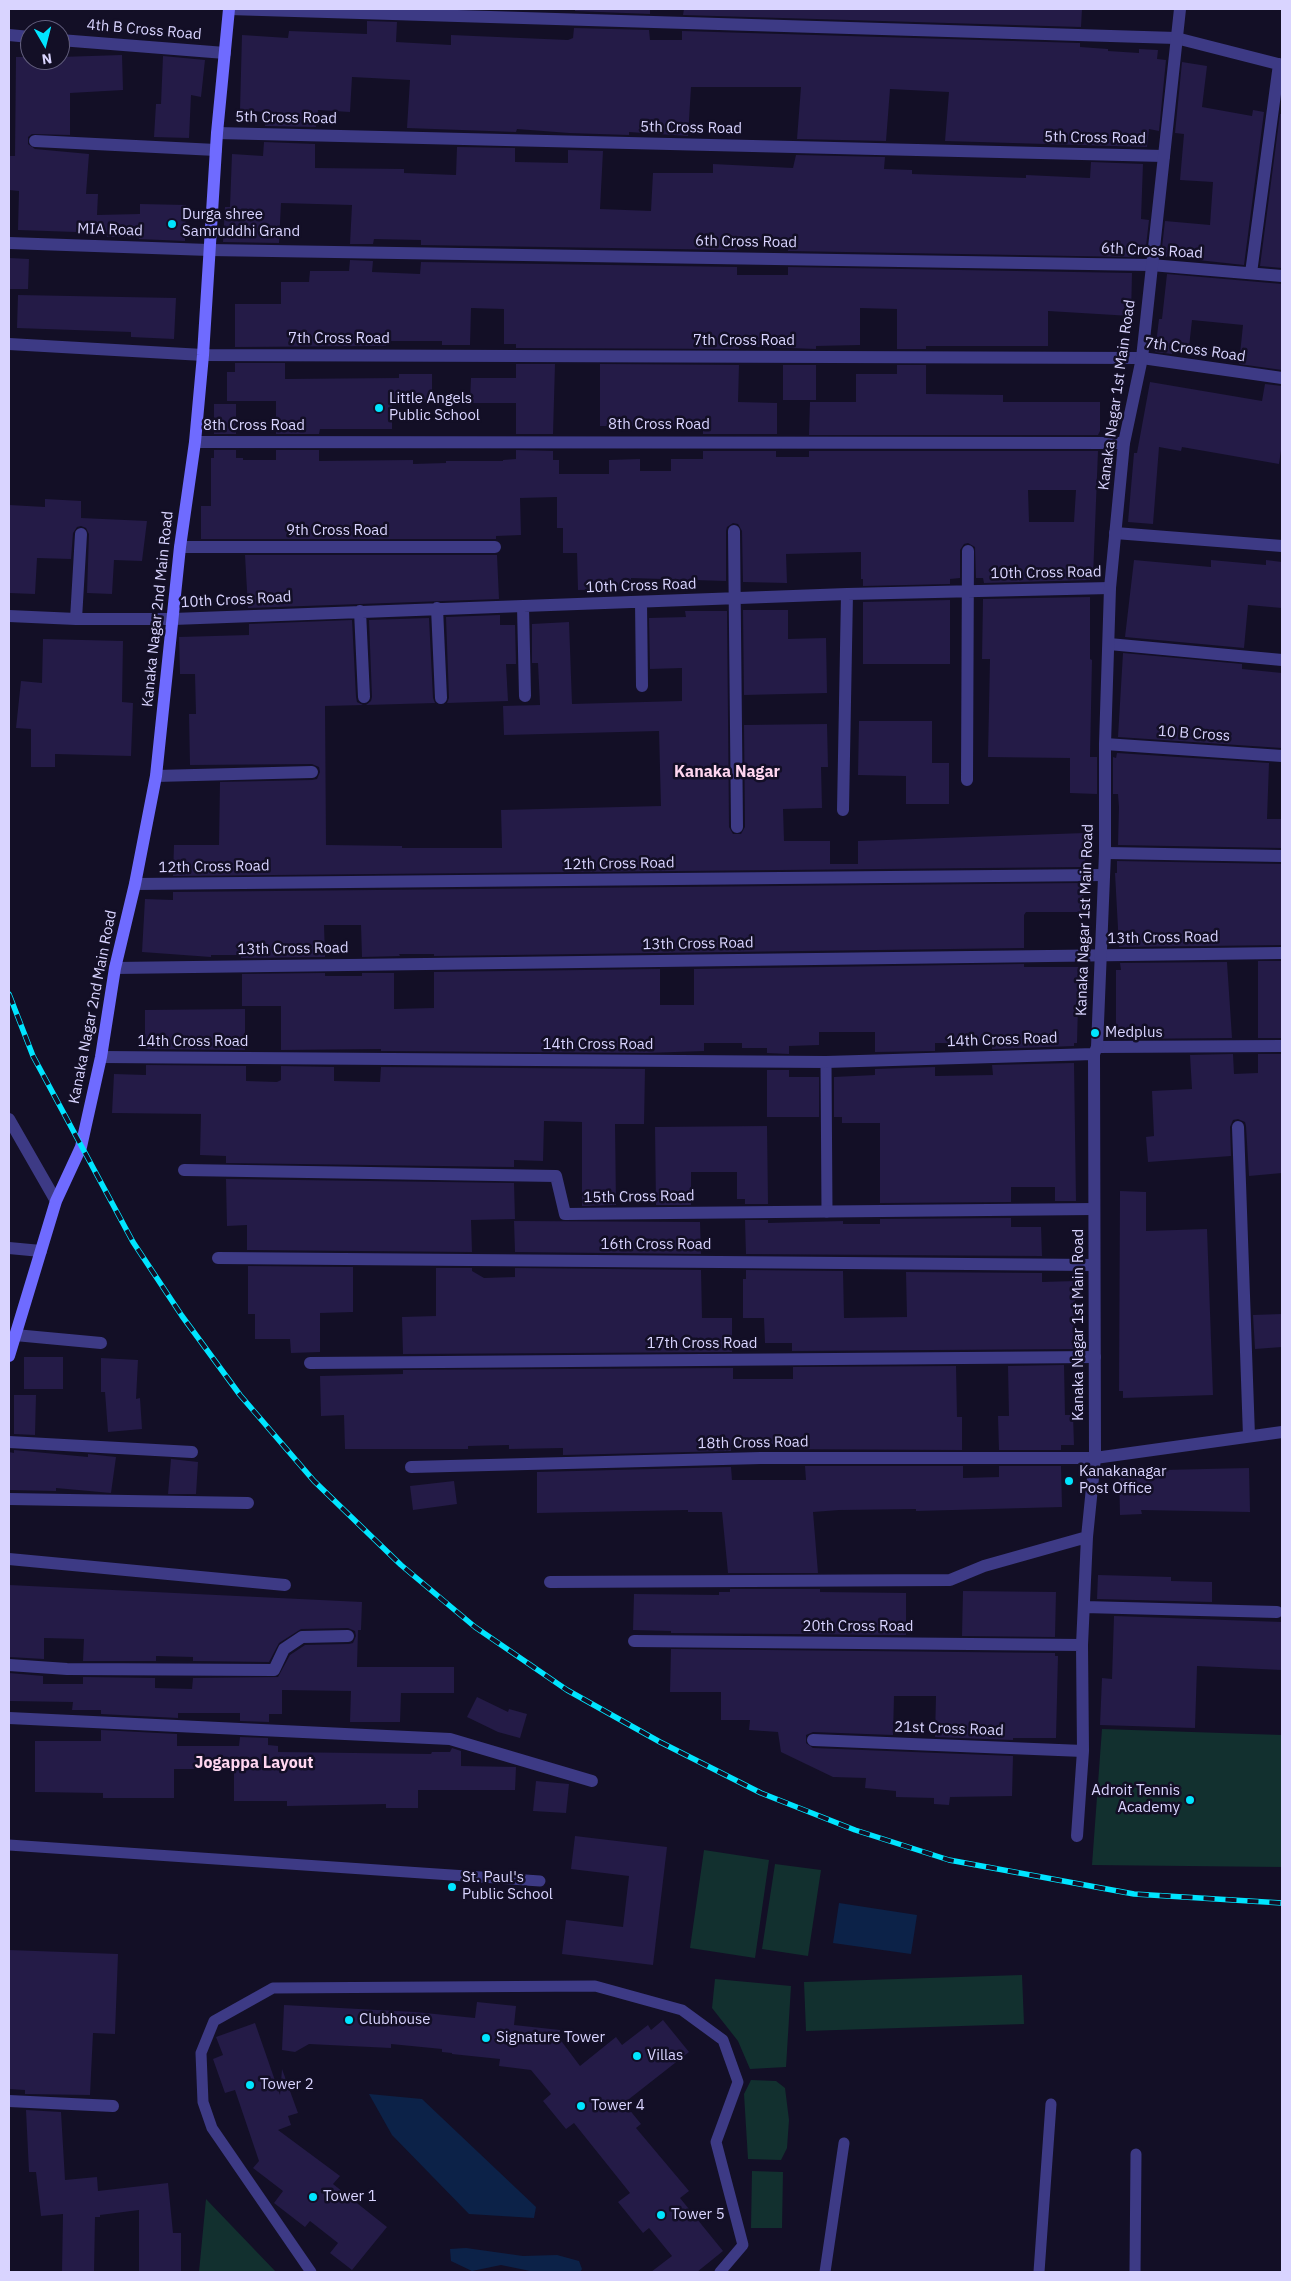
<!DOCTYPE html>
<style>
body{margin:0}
#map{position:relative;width:1291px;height:2281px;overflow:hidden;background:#130f26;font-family:"IBM Plex Sans",sans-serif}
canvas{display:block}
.frame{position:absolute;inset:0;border:10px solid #d9d4ff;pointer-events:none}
.north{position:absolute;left:20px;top:20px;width:50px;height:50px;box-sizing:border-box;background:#130f26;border:1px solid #625e7d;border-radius:50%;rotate:172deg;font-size:14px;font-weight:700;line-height:20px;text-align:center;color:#d9d4ff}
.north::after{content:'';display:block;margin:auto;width:18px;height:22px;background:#00e5ff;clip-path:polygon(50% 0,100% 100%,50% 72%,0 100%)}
</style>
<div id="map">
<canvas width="1291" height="2281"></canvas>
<div class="frame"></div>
<div class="north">N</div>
</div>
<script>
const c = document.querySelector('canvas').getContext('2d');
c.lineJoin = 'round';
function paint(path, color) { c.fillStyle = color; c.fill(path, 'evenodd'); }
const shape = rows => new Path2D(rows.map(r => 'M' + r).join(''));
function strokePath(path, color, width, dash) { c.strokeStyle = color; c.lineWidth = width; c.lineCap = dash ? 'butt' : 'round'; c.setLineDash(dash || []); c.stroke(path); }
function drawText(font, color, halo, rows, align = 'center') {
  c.font = font + ' "IBM Plex Sans",sans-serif'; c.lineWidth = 5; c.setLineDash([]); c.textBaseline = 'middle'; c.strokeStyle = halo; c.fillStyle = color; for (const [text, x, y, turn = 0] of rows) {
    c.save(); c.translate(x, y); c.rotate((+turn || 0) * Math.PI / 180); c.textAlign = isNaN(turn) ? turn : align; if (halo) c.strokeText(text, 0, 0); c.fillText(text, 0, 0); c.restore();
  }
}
const green = shape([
 [1102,1729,1282,1735,1282,1867,1092,1865],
 [704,1850,769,1860,755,1958,690,1948],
 [775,1864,821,1870,808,1956,762,1949],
 [1022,1975,1024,2024,806,2031,804,1982],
 [715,1979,791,1986,786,2067,750,2069,738,2041,712,2008],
 [751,2080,776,2081,785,2088,789,2120,787,2148,781,2160,748,2159,744,2094],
 [752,2171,783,2172,782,2228,751,2228],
 [206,2199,276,2272,199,2272]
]);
const water = shape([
 [839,1903,917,1915,911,1954,833,1943],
 [369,2094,422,2099,536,2207,534,2218,469,2214,392,2135],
 [466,2248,523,2256,557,2255,579,2261,582,2269,580,2272,535,2272,501,2265,472,2271,451,2261,450,2249]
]);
const building = shape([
 [575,9,650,9,650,14,575,11],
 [684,9,1082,9,1081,27,683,15],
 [367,21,397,22,396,42,451,45,451,35,568,40,573,38,574,28,649,30,650,40,682,40,682,31,1080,43,1080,47,1108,49,1108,51,1139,53,1139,49,1158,50,1157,59,1166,60,1159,131,1149,129,1147,147,945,141,949,92,890,89,886,141,797,139,801,87,691,87,688,136,629,132,629,135,569,133,517,129,516,132,407,128,410,80,352,77,350,112,318,110,316,127,265,126,266,112,240,110,242,35,288,38,289,31,367,34],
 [122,55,123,90,70,93,70,135,32,134,28,137,28,144,35,149,89,154,86,194,98,194,97,215,140,214,140,204,186,205,185,241,139,239,139,237,107,237,106,234,76,232,18,230,19,191,9,190,9,156,15,156,16,57,30,57,30,60,60,60,60,57],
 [163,56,205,60,201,97,191,95,189,138,154,137,156,104,161,104],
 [1182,62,1207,66,1202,107,1252,116,1253,110,1264,112,1244,265,1161,256,1165,221,1210,225,1213,182,1180,180,1184,134,1175,133],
 [1280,114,1282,114,1282,268,1260,266],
 [264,142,315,144,315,168,404,169,404,173,456,175,457,147,515,148,515,162,568,163,568,150,603,151,600,209,651,211,653,173,713,173,713,164,793,168,796,155,885,157,884,169,912,170,912,174,1026,178,1026,175,1090,178,1091,162,1143,164,1141,219,1149,220,1145,255,1133,257,788,251,788,242,738,240,737,250,421,245,421,240,374,239,373,244,350,244,352,205,281,203,279,243,223,242,225,207,230,207,232,154,263,156],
 [9,258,29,259,28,289,9,289],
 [350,260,373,261,372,272,420,274,421,262,737,267,737,275,788,275,788,267,1132,273,1131,316,1048,311,1048,346,926,346,926,349,897,349,897,309,860,308,860,345,816,346,816,349,739,346,739,349,516,348,516,344,504,344,504,309,471,308,470,345,442,345,442,341,386,341,386,346,235,347,235,304,281,304,281,282,309,282,310,271,349,271],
 [1167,274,1282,284,1282,370,1239,364,1243,325,1192,320,1189,347,1173,346,1172,354,1155,352,1159,319,1162,319],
 [18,295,176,298,174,339,131,337,131,332,17,328],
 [235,363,285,363,285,379,399,378,399,374,432,374,432,402,392,402,392,429,320,429,319,434,276,434,276,401,227,401,227,372,235,372],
 [516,364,555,364,553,434,516,434,516,403,470,403,471,378,516,378],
 [600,364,739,365,738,402,777,403,777,434,703,434,703,427,600,426],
 [783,365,816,365,816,400,783,400],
 [897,365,926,365,926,394,1003,395,1003,402,1100,402,1100,431,1098,435,809,435,810,402,856,402,856,374,897,374],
 [1150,382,1262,401,1265,384,1282,386,1282,443,1279,464,1182,447,1181,451,1159,447,1153,524,1128,522,1134,453,1137,453],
 [214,404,236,404,236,434,214,434],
 [214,450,236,450,236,458,243,458,243,460,276,460,276,450,319,450,319,461,413,460,413,464,446,463,446,461,503,461,503,460,516,459,516,450,553,451,553,460,559,460,559,474,609,474,609,460,640,459,640,471,671,471,671,459,703,459,703,451,776,451,776,457,809,457,809,451,1098,451,1093,577,1090,577,1090,580,984,583,983,578,976,578,975,547,968,543,964,544,960,550,960,578,950,579,950,584,863,586,863,579,861,579,861,552,786,554,787,583,743,582,742,531,738,524,733,523,727,527,726,531,726,581,631,578,631,589,578,590,577,553,563,553,563,528,557,528,557,497,520,498,521,535,496,536,496,539,201,539,201,506,211,506,211,458,214,458],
 [1028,490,1076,490,1074,522,1029,522],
 [45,499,81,501,81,518,147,521,142,561,114,560,112,594,87,593,89,534,86,528,81,526,77,527,73,533,71,559,37,558,35,594,9,593,9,505,45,507],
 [245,555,497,555,499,599,248,608],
 [1134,560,1211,567,1211,560,1266,565,1266,560,1282,562,1282,608,1248,605,1244,648,1125,637],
 [1090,597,1090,659,1092,660,1090,757,1097,757,1097,794,1070,793,1070,758,988,757,990,659,982,659,983,599],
 [950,600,950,664,863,664,863,602],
 [743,610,788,610,788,639,826,638,827,693,744,695],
 [685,611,727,611,729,827,733,834,741,834,745,827,744,725,827,724,828,767,821,767,822,808,783,809,784,841,830,841,830,864,858,864,858,841,1085,833,1085,862,1082,862,1083,867,173,876,174,845,219,845,220,782,312,780,317,779,320,772,319,767,312,764,190,765,189,714,196,714,195,674,180,674,179,637,249,635,249,624,352,620,356,697,357,702,363,705,325,706,326,845,402,846,402,848,502,848,501,810,661,806,659,731,504,735,503,706,540,705,538,663,532,663,532,624,569,622,572,704,682,701,682,668,650,669,649,618,686,617],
 [500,615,500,625,515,625,516,664,506,664,508,701,447,703,449,698,446,617],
 [429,618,433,698,435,703,366,705,371,701,372,697,369,620],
 [43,639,123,641,122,702,133,703,131,756,55,754,55,767,31,767,31,729,16,728,21,681,42,683],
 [1123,653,1242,664,1242,669,1282,673,1282,748,1118,737],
 [859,721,932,721,932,763,949,763,949,804,906,804,906,776,858,775],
 [1117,753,1269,763,1267,819,1282,819,1282,848,1118,845,1119,807,1118,794,1113,794,1113,757,1116,758],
 [1117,861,1282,864,1282,945,1119,947,1115,873,1117,873],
 [1083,883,1083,912,1026,912,1024,915,1024,948,434,956,434,954,399,954,400,956,362,957,361,925,324,925,325,957,241,958,241,955,211,955,211,957,142,952,145,899,173,900,173,892],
 [1258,961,1282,961,1282,1038,1258,1038],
 [1227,962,1232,1038,1116,1039,1116,970,1121,970,1120,963],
 [1024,964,1024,967,1079,967,1077,1043,1074,1043,1074,1046,992,1049,992,1043,935,1043,935,1051,875,1052,875,1032,819,1032,819,1045,789,1046,789,1054,767,1053,767,1048,742,1048,742,1043,704,1043,704,1051,646,1053,381,1051,381,1049,281,1050,281,1006,242,1006,242,974,325,973,325,976,362,976,362,973,394,973,394,1009,434,1008,434,972,660,969,660,1005,694,1005,694,969],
 [245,1009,245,1050,145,1049,145,1010],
 [1233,1054,1234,1074,1258,1073,1258,1054,1282,1054,1282,1173,1249,1176,1246,1126,1245,1122,1238,1119,1233,1120,1230,1127,1231,1156,1148,1162,1146,1137,1154,1136,1152,1091,1192,1089,1190,1055],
 [1074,1063,1076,1201,1055,1201,1055,1187,1011,1187,1011,1202,880,1203,880,1123,842,1123,842,1117,834,1117,834,1077,875,1075,875,1069,935,1067,935,1076,993,1075,992,1065],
 [146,1065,246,1066,246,1081,277,1082,281,1080,281,1066,334,1067,334,1081,380,1082,381,1067,645,1069,644,1124,615,1124,616,1205,582,1206,582,1122,544,1121,543,1161,514,1160,514,1167,226,1163,226,1156,200,1155,201,1114,112,1113,114,1074,146,1075],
 [767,1070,789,1070,789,1077,819,1077,819,1117,767,1117],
 [767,1126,768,1204,745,1204,745,1199,737,1199,737,1172,691,1172,691,1205,656,1205,655,1127],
 [226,1179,514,1183,515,1219,471,1220,472,1252,247,1250,247,1225,227,1226],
 [1120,1191,1146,1192,1146,1231,1207,1229,1213,1395,1123,1398,1123,1391,1119,1391],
 [1011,1218,1011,1227,1041,1227,1042,1256,746,1254,745,1220,768,1220,768,1223,843,1221,843,1224,880,1224,880,1219],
 [514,1221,700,1222,701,1254,515,1252],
 [248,1266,353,1267,353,1312,320,1313,320,1352,291,1353,290,1339,255,1339,255,1314,248,1314],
 [436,1268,472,1268,472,1271,484,1278,515,1277,515,1268,701,1270,702,1318,732,1318,732,1352,403,1354,402,1317,436,1316],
 [746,1270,843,1271,844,1318,907,1317,906,1272,1042,1273,1042,1282,1075,1281,1075,1349,792,1351,792,1343,765,1343,764,1318,743,1318,743,1279,746,1279],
 [1282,1314,1282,1347,1255,1349,1253,1315],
 [24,1357,63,1357,63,1389,24,1389],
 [101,1358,138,1360,136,1399,140,1398,142,1429,108,1432,105,1392,101,1392],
 [1064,1365,1065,1415,1073,1415,1074,1445,1061,1445,1061,1450,999,1450,998,1416,1009,1416,1008,1366],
 [956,1366,957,1417,962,1417,962,1450,773,1449,773,1444,731,1445,731,1451,563,1455,563,1448,509,1449,509,1445,468,1446,468,1449,345,1449,344,1415,321,1416,320,1376,403,1374,403,1370,733,1368,733,1379,793,1379,793,1367],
 [14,1395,36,1395,35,1435,14,1434],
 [14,1450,88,1457,88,1454,116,1457,111,1493,56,1488,56,1491,9,1490,9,1452,14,1453],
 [171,1459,198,1462,196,1494,168,1494],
 [805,1466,963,1466,963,1478,999,1477,999,1466,1061,1466,1062,1507,916,1511,916,1509,839,1510,813,1512,818,1573,728,1573,722,1512,688,1512,688,1510,537,1513,537,1472,731,1467,732,1480,806,1480],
 [1249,1468,1250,1512,1141,1510,1142,1514,1120,1515,1119,1471],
 [454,1481,457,1504,413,1510,410,1486],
 [1098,1575,1171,1577,1171,1581,1212,1582,1212,1602,1097,1599],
 [9,1585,362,1602,361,1630,358,1630,357,1667,454,1667,454,1693,401,1693,400,1722,350,1722,351,1691,282,1690,282,1714,269,1714,269,1722,240,1721,240,1713,178,1713,178,1718,101,1714,101,1710,72,1710,73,1702,9,1701,9,1673,43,1676,43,1684,83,1684,83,1677,155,1678,155,1688,192,1689,193,1678,278,1677,290,1655,305,1645,349,1644,353,1643,356,1636,355,1631,348,1628,301,1629,279,1643,269,1662,193,1661,193,1657,156,1656,156,1661,83,1661,84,1639,44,1638,44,1659,9,1657],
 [730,1589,820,1589,820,1592,906,1593,906,1635,671,1633,671,1631,633,1630,634,1594,719,1595,719,1592,730,1592],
 [963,1591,1056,1592,1055,1637,962,1636],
 [1114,1616,1282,1622,1282,1670,1197,1666,1195,1728,1100,1725,1102,1678,1112,1679],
 [671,1649,1055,1653,1055,1656,1058,1656,1056,1738,1013,1738,1013,1740,935,1737,936,1696,894,1696,893,1735,813,1732,806,1735,806,1743,813,1748,1013,1756,1012,1796,950,1797,949,1805,934,1804,934,1798,896,1797,896,1791,865,1788,866,1778,833,1777,781,1752,778,1732,749,1730,750,1720,721,1720,721,1692,670,1692],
 [477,1697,508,1712,509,1709,527,1714,520,1738,498,1732,467,1717],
 [101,1730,177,1734,177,1746,239,1746,240,1737,268,1738,268,1745,278,1746,278,1752,431,1754,432,1752,450,1752,452,1748,461,1751,461,1766,516,1767,515,1790,418,1790,418,1808,386,1808,386,1804,287,1806,287,1801,234,1801,234,1769,174,1769,174,1798,103,1798,103,1793,35,1792,35,1741,101,1741],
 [536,1781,569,1784,566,1813,533,1811],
 [575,1836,667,1847,653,1965,562,1954,566,1920,623,1927,629,1876,571,1869],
 [9,1950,118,1954,115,2034,93,2033,90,2095,25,2094,25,2090,9,2089],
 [477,2002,516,2006,514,2025,560,2030,559,2038,580,2066,616,2037,622,2045,648,2025,651,2030,663,2020,689,2052,624,2103,641,2124,636,2128,689,2191,680,2198,723,2251,697,2272,651,2272,672,2256,649,2228,643,2233,618,2202,630,2193,574,2123,566,2129,543,2101,551,2094,531,2070,499,2066,500,2059,452,2054,452,2053,442,2052,442,2049,391,2044,391,2048,309,2044,295,2052,282,2050,284,2005,415,2012,475,2018],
 [255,2023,280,2095,282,2069,298,2113,288,2116,291,2125,278,2130,340,2176,333,2184,387,2227,352,2270,330,2253,338,2243,310,2221,305,2227,274,2203,283,2191,253,2168,259,2161,235,2090,225,2093,213,2059,223,2055,216,2037],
 [26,2110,61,2112,65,2180,97,2177,98,2191,168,2183,173,2233,181,2233,181,2272,139,2272,139,2210,100,2215,100,2217,95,2217,94,2272,62,2272,63,2214,41,2216,36,2172,29,2172]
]);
const service = shape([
 [826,1062,827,1212],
 [9,1845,540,1881],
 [311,2272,212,2128,203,2102,201,2053,214,2021,273,1988,595,1986,682,2010,723,2040,738,2082,716,2142,743,2245,720,2272],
 [825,2272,844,2143],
 [1039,2272,1051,2104],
 [1135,2272,1136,2154]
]);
const minor = shape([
 [229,9,1176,38,1282,65],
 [9,35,30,37],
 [60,40,225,53],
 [217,133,1164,156],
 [35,141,216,150],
 [9,243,209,250,1151,265,1282,276],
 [1251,273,1279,64],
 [9,344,203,355,1142,358,1282,378],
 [195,442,1124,443],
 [734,531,737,827],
 [1115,533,1282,546],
 [180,547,495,547],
 [641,602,642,686],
 [523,606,525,696],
 [437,608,441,698],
 [360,611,364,697],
 [9,616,76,619,173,619,847,594,1110,588],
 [76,619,81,534],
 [1109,644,1282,660],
 [1105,744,1282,756],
 [156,776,312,772],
 [967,780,968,551],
 [843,810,847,594],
 [1105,853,1282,856],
 [135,884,1104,875],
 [115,968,1282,953],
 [1097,1047,1282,1046],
 [9,1119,56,1201],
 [1238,1127,1249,1436],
 [184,1170,556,1176,565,1214,1094,1209],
 [9,1248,41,1251],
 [218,1258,1094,1265],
 [15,1335,101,1343],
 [310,1363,1095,1357],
 [9,1442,192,1452],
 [411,1467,761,1458,1095,1458,1087,1537,1082,1645,1083,1751,1077,1836],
 [9,1499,248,1503],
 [9,1559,285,1585],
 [550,1582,950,1580,984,1566,1087,1537],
 [1084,1607,1277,1612],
 [634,1641,1082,1645],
 [9,1665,67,1669,274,1670,284,1649,302,1637,348,1636],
 [9,1718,450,1739,592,1781],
 [813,1740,1083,1751],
 [9,2101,113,2106]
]);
const tertiary = shape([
 [1180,9,1142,358,1124,443,1110,588,1105,744,1105,853,1097,1047,1094,1054,1095,1458,1282,1432],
 [101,1057,826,1062,1094,1054]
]);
const secondary = shape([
 [9,1356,56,1201,81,1147,101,1057,115,968,135,884,156,776,180,547,195,442,203,355,217,133,229,9]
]);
const rail = shape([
 [9,994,33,1056,133,1242,182,1316,240,1395,314,1481,401,1565,475,1627,567,1690,660,1742,761,1793,855,1830,949,1860,1134,1894,1282,1903]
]);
const markers = [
 [172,224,5,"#00e5ff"],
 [379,408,5,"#00e5ff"],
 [1095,1033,5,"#00e5ff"],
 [1069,1481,5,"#00e5ff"],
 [1190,1800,5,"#00e5ff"],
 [452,1887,5,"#00e5ff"],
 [349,2020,5,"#00e5ff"],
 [486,2038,5,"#00e5ff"],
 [637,2056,5,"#00e5ff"],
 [250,2085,5,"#00e5ff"],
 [581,2106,5,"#00e5ff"],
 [313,2197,5,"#00e5ff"],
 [661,2215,5,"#00e5ff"]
];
const streetNames = [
 ["4th B Cross Road",144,30,5],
 ["5th Cross Road",286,118,1],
 ["5th Cross Road",691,128,1],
 ["5th Cross Road",1095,138,1],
 ["MIA Road",110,230,2],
 ["6th Cross Road",746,242,1],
 ["6th Cross Road",1152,251,3],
 ["7th Cross Road",339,339],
 ["7th Cross Road",744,341],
 ["7th Cross Road",1195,350,8],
 ["Kanaka Nagar 1st Main Road",1117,395,-82],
 ["8th Cross Road",659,425],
 ["8th Cross Road",254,426],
 ["9th Cross Road",337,531],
 ["10th Cross Road",1046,573,-1],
 ["10th Cross Road",641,586,-2],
 ["10th Cross Road",236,600,-3],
 ["Kanaka Nagar 2nd Main Road",158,609,-84],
 ["10 B Cross",1194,734,4],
 ["12th Cross Road",619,864,-1],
 ["12th Cross Road",214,867,-1],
 ["Kanaka Nagar 1st Main Road",1085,920,-88],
 ["13th Cross Road",1163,938,-1],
 ["13th Cross Road",698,944,-1],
 ["13th Cross Road",293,949,-1],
 ["Kanaka Nagar 2nd Main Road",93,1007,-79],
 ["14th Cross Road",1002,1040,-2],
 ["14th Cross Road",193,1042],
 ["14th Cross Road",598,1045],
 ["15th Cross Road",639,1197,-1],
 ["16th Cross Road",656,1245],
 ["Kanaka Nagar 1st Main Road",1079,1325,-90],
 ["17th Cross Road",702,1344],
 ["18th Cross Road",753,1443,-1],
 ["20th Cross Road",858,1627],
 ["21st Cross Road",949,1729,2]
];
const poiNames = [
 ["Durga shree",182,215],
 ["Samruddhi Grand",182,232],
 ["Little Angels",389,399],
 ["Public School",389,416],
 ["Medplus",1105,1033],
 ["Kanakanagar",1079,1472],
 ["Post Office",1079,1489],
 ["Adroit Tennis",1180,1791,"right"],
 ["Academy",1180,1808,"right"],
 ["St. Paul's",462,1878],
 ["Public School",462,1895],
 ["Clubhouse",359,2020],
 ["Signature Tower",496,2038],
 ["Villas",647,2056],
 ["Tower 2",260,2085],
 ["Tower 4",591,2106],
 ["Tower 1",323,2197],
 ["Tower 5",671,2215]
];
const neighbourhoodNames = [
 ["Kanaka Nagar",727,772],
 ["Jogappa Layout",254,1763]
];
paint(green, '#12302f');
paint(water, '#0c2248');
paint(building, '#241b47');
strokePath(service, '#3d3a85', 11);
strokePath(minor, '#3d3a85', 12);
strokePath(tertiary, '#3d3a85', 12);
strokePath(secondary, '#6f6bff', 12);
strokePath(rail, '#00e5ff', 5.5);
strokePath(rail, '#130f26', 4, [11]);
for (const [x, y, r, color] of markers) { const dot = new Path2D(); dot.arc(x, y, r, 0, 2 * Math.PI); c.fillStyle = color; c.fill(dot); strokePath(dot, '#130f26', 2); }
drawText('15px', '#d9d4ff', '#130f26', streetNames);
drawText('15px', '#d9d4ff', '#130f26', poiNames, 'left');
drawText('bold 16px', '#ffd6f0', '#130f26', neighbourhoodNames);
</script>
